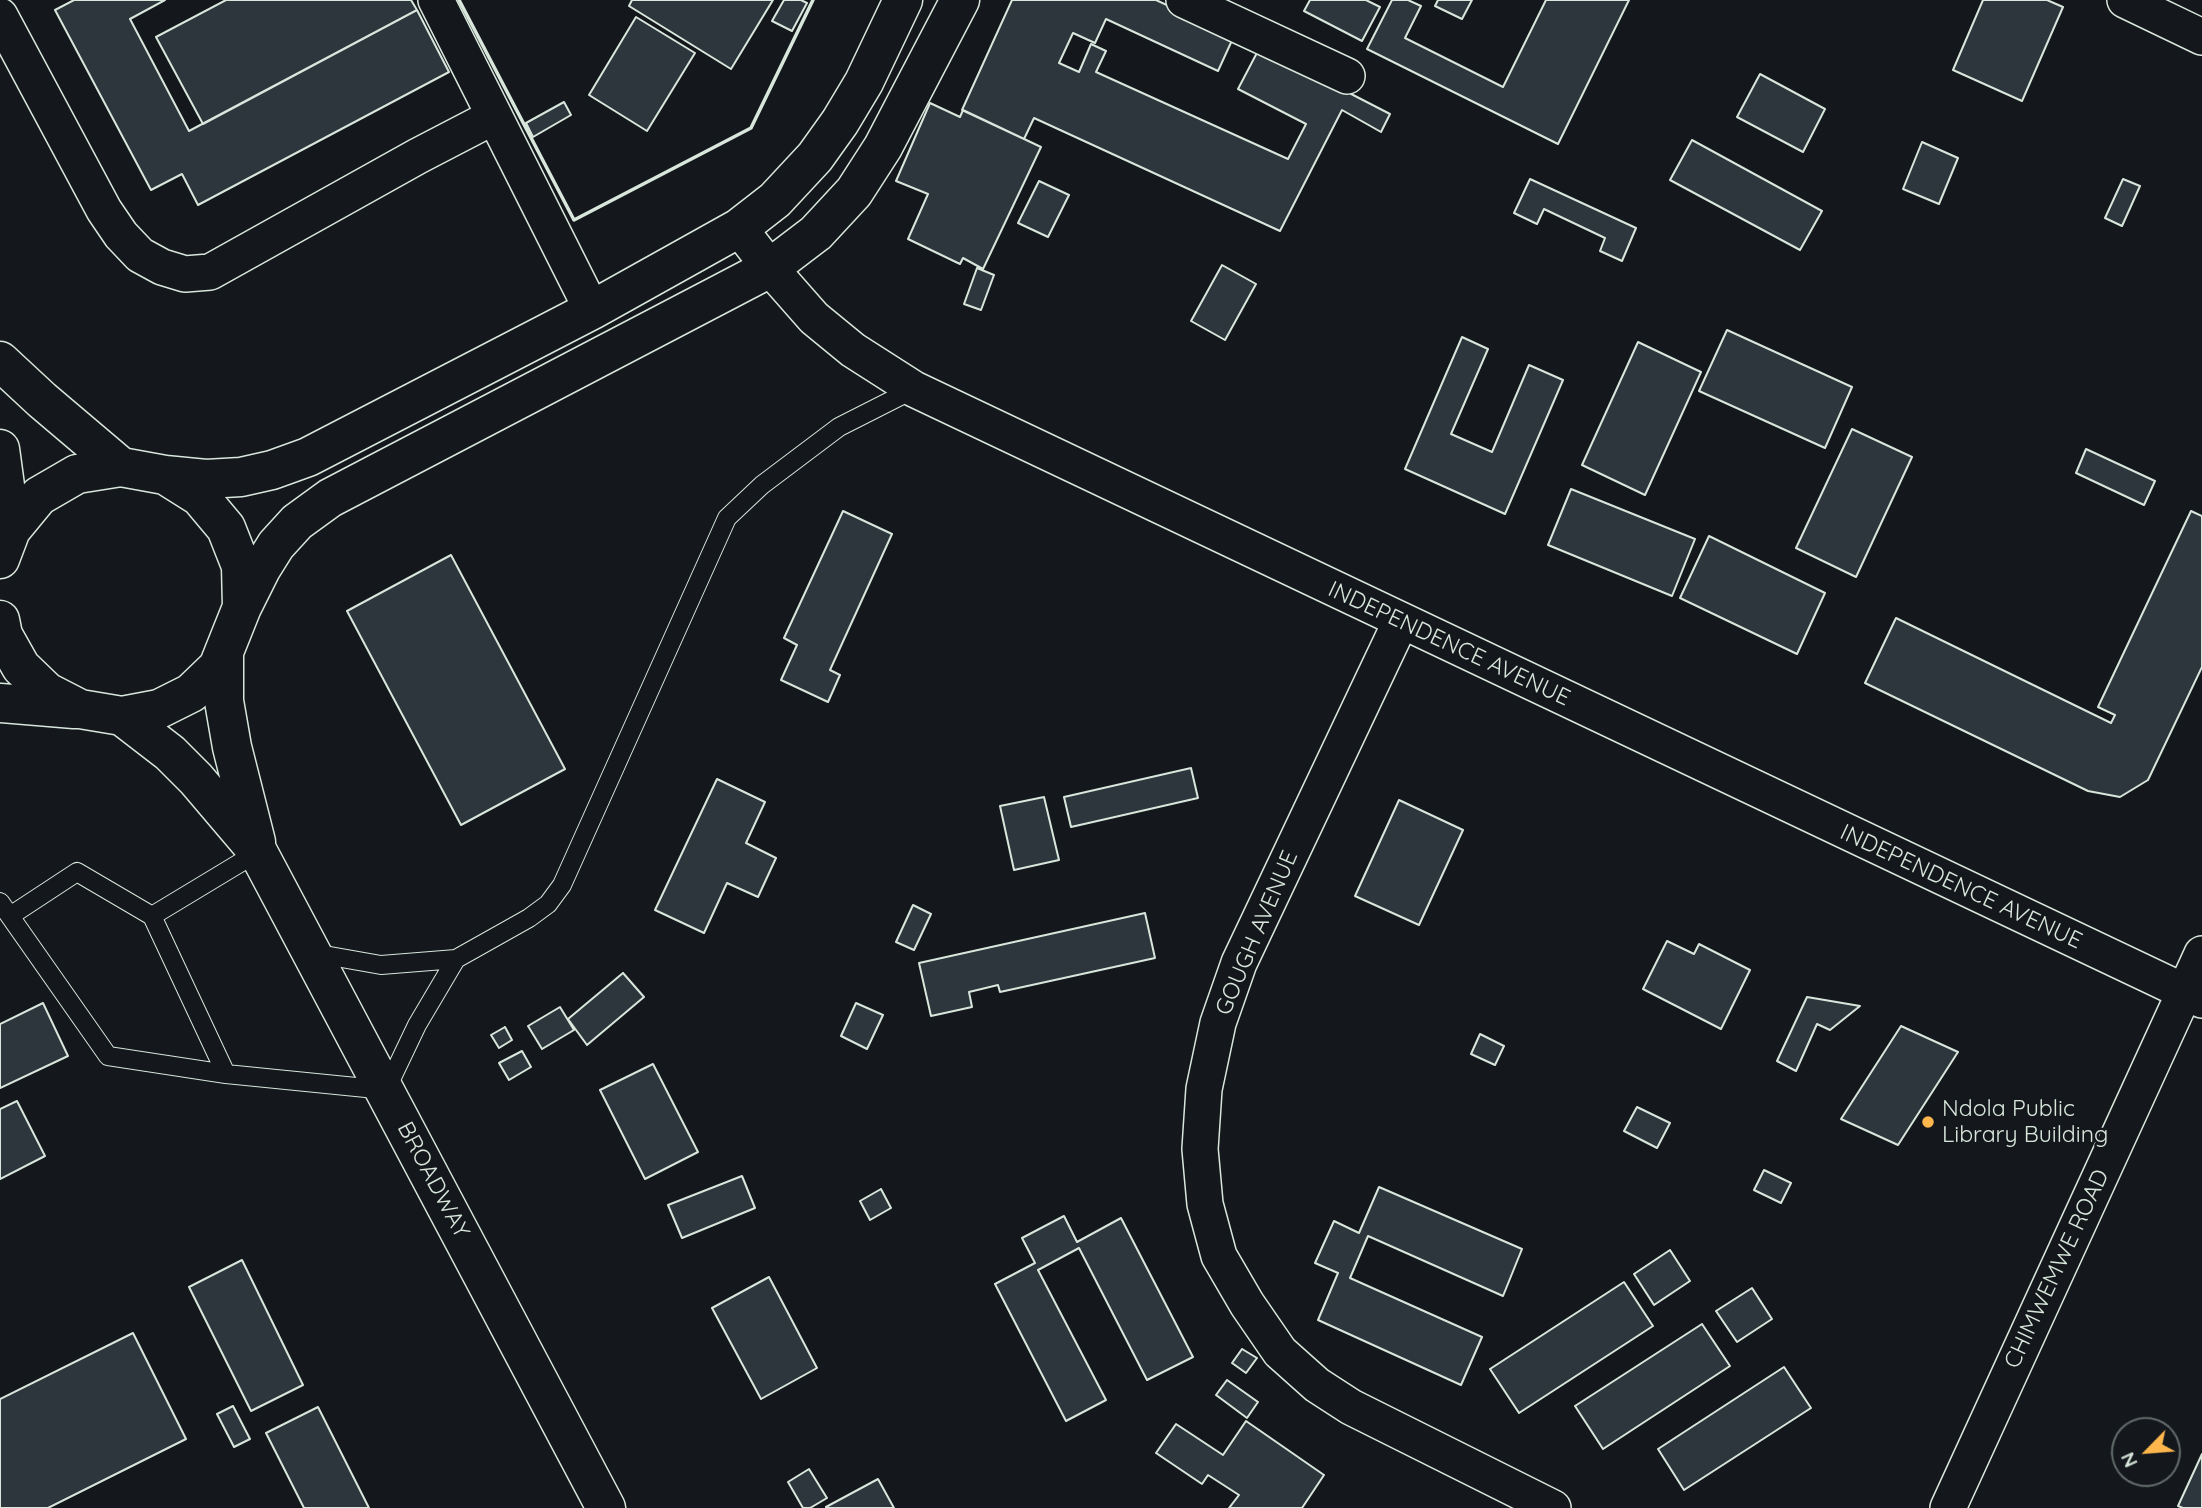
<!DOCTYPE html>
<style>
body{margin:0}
#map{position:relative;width:2202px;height:1508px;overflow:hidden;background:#14181c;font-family:Quicksand,sans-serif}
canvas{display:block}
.north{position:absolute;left:2111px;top:1417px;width:70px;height:70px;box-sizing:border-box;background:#14181c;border:2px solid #626a69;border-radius:50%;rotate:245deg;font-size:19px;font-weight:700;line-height:28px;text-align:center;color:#d8e6dc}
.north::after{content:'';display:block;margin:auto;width:24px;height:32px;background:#ffb74d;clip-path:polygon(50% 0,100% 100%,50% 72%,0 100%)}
</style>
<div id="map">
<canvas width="2202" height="1508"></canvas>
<div class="north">N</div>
</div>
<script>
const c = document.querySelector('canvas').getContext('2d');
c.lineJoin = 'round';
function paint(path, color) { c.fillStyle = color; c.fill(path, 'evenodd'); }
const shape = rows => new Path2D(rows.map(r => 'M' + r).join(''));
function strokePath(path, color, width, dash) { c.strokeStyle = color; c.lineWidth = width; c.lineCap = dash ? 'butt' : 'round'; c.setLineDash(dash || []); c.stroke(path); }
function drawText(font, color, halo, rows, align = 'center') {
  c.font = font + ' Quicksand,sans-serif'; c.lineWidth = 5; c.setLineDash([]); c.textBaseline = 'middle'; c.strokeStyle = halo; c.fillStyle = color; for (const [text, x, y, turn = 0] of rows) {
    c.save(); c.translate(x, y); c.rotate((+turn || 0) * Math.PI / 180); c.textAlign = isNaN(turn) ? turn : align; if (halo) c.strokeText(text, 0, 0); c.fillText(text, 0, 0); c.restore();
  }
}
const building = shape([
 [74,0,165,0,130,19,189,131,417,10,449,72,198,205,182,174,151,190,55,10,74,0],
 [226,0,411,0,417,10,203,124,156,37,226,0],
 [632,0,773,0,731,69,629,6,632,0],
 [784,0,801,0,807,3,792,31,772,21,784,0],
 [1012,0,1156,0,1234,36,1218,71,1106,19,1095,43,1073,33,1059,63,1079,72,1091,44,1106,51,1096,72,1288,159,1306,124,1238,89,1260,47,1390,114,1381,132,1342,110,1280,231,1034,118,1024,139,962,110,1012,0],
 [1310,0,1366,0,1380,7,1362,41,1304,11,1310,0],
 [1392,0,1408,0,1421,6,1405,38,1503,87,1546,0,1629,0,1558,144,1367,49,1392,0],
 [1438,0,1472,0,1462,19,1435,6,1438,0],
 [1983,0,2047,0,2063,7,2022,101,1953,70,1983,0],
 [636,17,695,53,647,131,589,95,636,17],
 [1760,74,1825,109,1803,152,1737,117,1760,74],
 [564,102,571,115,533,137,526,123,564,102],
 [930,103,960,117,963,110,1041,147,983,269,963,258,960,264,908,239,928,194,896,181,930,103],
 [1692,140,1822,211,1800,250,1670,180,1692,140],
 [1922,142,1958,158,1939,204,1903,189,1922,142],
 [1530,179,1636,228,1622,261,1600,251,1605,238,1544,209,1537,224,1514,213,1530,179],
 [2123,179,2140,186,2122,226,2105,218,2123,179],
 [1039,181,1069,195,1048,237,1018,223,1039,181],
 [1222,265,1256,284,1225,340,1191,321,1222,265],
 [977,268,994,275,981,310,964,304,977,268],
 [1727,330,1852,387,1825,448,1699,391,1727,330],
 [1462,337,1488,349,1451,434,1492,452,1529,365,1563,380,1505,514,1405,469,1462,337],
 [1638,342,1701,372,1645,495,1582,465,1638,342],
 [1852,429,1912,457,1856,577,1796,548,1852,429],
 [2086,449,2155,481,2144,505,2076,473,2086,449],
 [1571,489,1695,539,1672,596,1548,545,1571,489],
 [843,511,892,534,830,670,840,675,828,702,781,680,797,645,784,638,843,511],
 [2191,511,2202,516,2202,667,2148,780,2120,797,2088,791,1865,683,1896,618,2111,723,2115,715,2098,707,2191,511],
 [1709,536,1825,593,1797,654,1680,598,1709,536],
 [451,555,565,769,461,825,347,611,451,555],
 [1191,768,1198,798,1071,827,1064,797,1191,768],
 [717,779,765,802,746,843,776,858,758,897,727,883,704,933,655,910,717,779],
 [1044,797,1059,860,1014,870,1000,806,1044,797],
 [1399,800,1463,830,1419,925,1355,896,1399,800],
 [913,905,931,914,914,950,896,942,913,905],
 [1145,913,1155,958,1000,992,998,985,969,992,972,1007,931,1016,919,963,1145,913],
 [1667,941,1694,954,1699,944,1750,970,1721,1029,1643,989,1667,941],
 [623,973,644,997,587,1045,568,1019,623,973],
 [1807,997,1860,1006,1830,1030,1817,1024,1796,1071,1777,1061,1807,997],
 [43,1003,68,1056,0,1088,0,1024,43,1003],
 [856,1003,883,1015,867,1049,841,1036,856,1003],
 [560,1007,574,1030,542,1049,528,1026,560,1007],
 [1901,1026,1958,1052,1898,1145,1841,1119,1901,1026],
 [505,1027,512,1040,499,1048,491,1035,505,1027],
 [1480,1034,1504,1046,1495,1065,1471,1054,1480,1034],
 [522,1051,531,1067,509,1080,499,1063,522,1051],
 [653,1064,698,1152,645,1179,600,1090,653,1064],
 [17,1101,45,1156,0,1179,0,1109,17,1101],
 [1637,1107,1670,1123,1657,1148,1624,1131,1637,1107],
 [1764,1170,1791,1183,1781,1203,1754,1190,1764,1170],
 [742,1176,755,1208,682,1238,668,1205,742,1176],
 [1379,1187,1522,1249,1503,1296,1368,1236,1350,1278,1482,1337,1461,1385,1318,1320,1338,1273,1315,1263,1334,1221,1359,1233,1379,1187],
 [881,1189,891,1208,870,1220,860,1201,881,1189],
 [1064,1216,1077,1242,1121,1218,1193,1357,1147,1380,1079,1248,1038,1270,1106,1400,1066,1421,995,1284,1035,1263,1022,1238,1064,1216],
 [1670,1250,1690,1281,1654,1305,1634,1274,1670,1250],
 [242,1260,303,1385,251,1411,189,1287,242,1260],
 [769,1277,817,1368,761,1399,712,1308,769,1277],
 [1624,1282,1653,1326,1519,1413,1490,1369,1624,1282],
 [1752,1288,1772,1319,1737,1342,1716,1311,1752,1288],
 [1702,1324,1730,1366,1603,1449,1575,1406,1702,1324],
 [133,1333,186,1439,48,1508,0,1508,0,1399,133,1333],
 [1242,1349,1257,1358,1246,1373,1232,1363,1242,1349],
 [1784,1367,1811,1408,1684,1490,1658,1449,1784,1367],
 [1227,1380,1258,1402,1247,1418,1216,1395,1227,1380],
 [233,1406,250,1439,234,1447,217,1414,233,1406],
 [318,1407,369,1508,304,1508,266,1433,318,1407],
 [1246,1421,1324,1475,1302,1508,1229,1508,1239,1495,1208,1475,1202,1484,1156,1453,1176,1424,1223,1455,1246,1421],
 [2202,1454,2202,1508,2183,1508,2178,1506,2202,1454],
 [809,1469,827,1498,810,1508,803,1508,788,1482,809,1469],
 [878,1479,894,1508,826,1508,826,1507,878,1479]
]);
const service = shape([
 [0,902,108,1056,226,1074,386,1090,417,1025,456,959],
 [10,916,77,872,152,916,226,1074],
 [152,916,258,852],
 [313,953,381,965,456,959,529,918,548,904,562,885,727,518,762,485,839,427,914,389]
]);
const minor = shape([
 [436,0,592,310],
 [1184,0,1347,76],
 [2125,0,2202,37],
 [0,16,104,210,121,235,140,255,162,267,185,274,210,272,418,156,493,117],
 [739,228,770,268,814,318,853,350,914,389,2202,1000],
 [1401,621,1239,963,1218,1023,1204,1089,1200,1149,1205,1204,1219,1256,1247,1304,1280,1352,1317,1385,1351,1407,1553,1508],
 [1948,1508,2202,954]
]);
const secondary = shape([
 [0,361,42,400,121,467],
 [0,449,11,530],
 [165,475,206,479,241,477,272,470,308,457,592,310,739,228,775,200,815,157,840,122,864,82,903,0],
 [0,559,11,530,39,496,77,474,121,467,165,475,200,497,226,528,241,566,242,607,218,667,191,693,159,709,122,716,80,709,47,692,21,667,3,635,0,620],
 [242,607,261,569,276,545,297,522,330,498,770,268,816,233,854,192,883,147,960,0],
 [224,652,224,701,232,747,256,842],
 [0,703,74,709],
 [122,716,170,753,196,779,258,852,606,1508]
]);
const wall = shape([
 [459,0,574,220,751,128,813,0]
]);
const markers = [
 [1928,1122,7,"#ffb74d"]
];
const streetNames = [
 ["INDEPENDENCE AVENUE",1449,644,25],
 ["INDEPENDENCE AVENUE",1961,887,25],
 ["GOUGH AVENUE",1257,933,-67],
 ["BROADWAY",433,1180,62],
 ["CHIMWEMWE ROAD",2057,1269,-65]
];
const poiNames = [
 ["Ndola Public",1942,1109],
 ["Library Building",1942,1135]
];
paint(building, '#2c363c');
strokePath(building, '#d8e6dc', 2);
strokePath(service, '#d8e6dc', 20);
strokePath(minor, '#d8e6dc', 38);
strokePath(secondary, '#d8e6dc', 41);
strokePath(service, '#14181c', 18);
strokePath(minor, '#14181c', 35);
strokePath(secondary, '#14181c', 38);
strokePath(wall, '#d8e6dc', 3.5);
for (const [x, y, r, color] of markers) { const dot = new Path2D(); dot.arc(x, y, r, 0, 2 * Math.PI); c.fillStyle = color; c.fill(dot); strokePath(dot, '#14181c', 2.5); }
drawText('23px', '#d8e6dc', '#14181c', streetNames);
drawText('23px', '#d8e6dc', '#14181c', poiNames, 'left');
</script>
